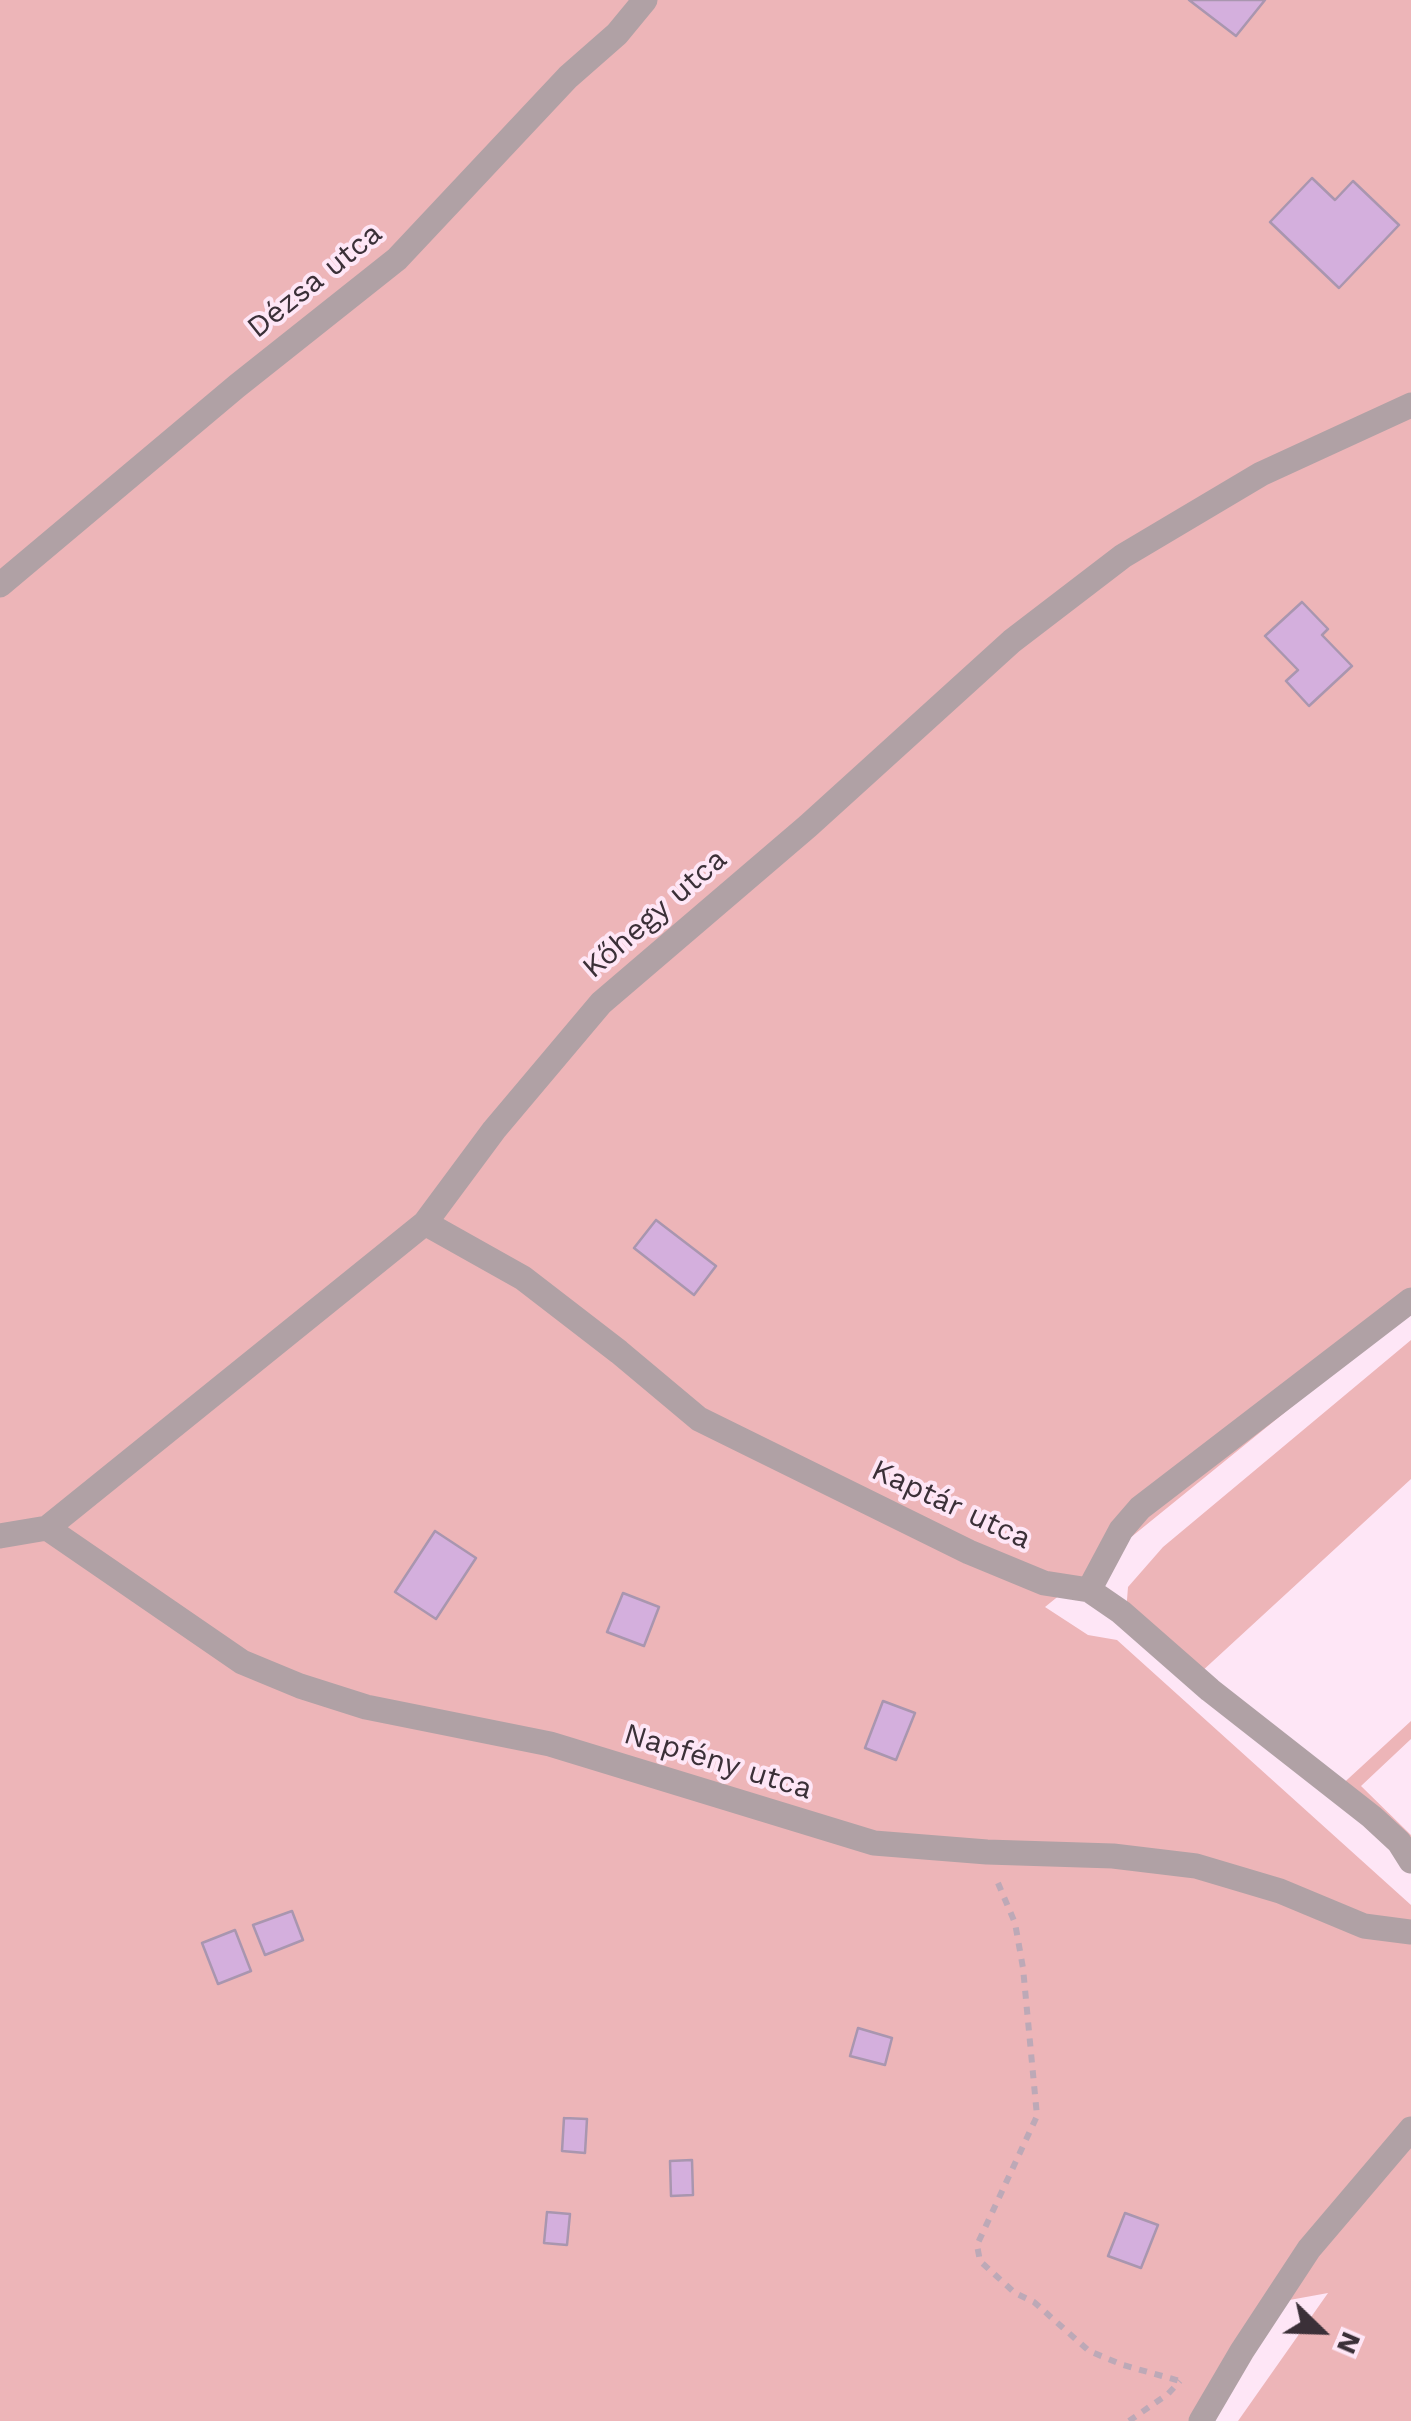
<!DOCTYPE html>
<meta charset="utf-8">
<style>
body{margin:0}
#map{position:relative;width:1411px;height:2421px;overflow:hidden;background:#fee6f6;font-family:"Work Sans",sans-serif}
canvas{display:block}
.north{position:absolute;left:1271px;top:2281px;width:100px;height:100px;-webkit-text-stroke:8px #fee6f6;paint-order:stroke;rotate:113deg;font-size:28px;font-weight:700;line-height:40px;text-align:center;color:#3b3038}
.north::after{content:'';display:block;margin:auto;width:35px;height:45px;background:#3b3038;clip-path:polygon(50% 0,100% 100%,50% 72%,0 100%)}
</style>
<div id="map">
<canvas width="1411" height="2421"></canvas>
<div class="north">N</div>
</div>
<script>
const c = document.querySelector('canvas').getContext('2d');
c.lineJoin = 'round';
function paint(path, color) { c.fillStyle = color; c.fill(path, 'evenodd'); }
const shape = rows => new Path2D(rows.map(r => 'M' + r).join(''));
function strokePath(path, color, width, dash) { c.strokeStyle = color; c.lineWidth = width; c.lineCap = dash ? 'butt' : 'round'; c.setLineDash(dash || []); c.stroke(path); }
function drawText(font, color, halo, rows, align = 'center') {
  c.font = font + ' "Work Sans",sans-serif'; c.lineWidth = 8; c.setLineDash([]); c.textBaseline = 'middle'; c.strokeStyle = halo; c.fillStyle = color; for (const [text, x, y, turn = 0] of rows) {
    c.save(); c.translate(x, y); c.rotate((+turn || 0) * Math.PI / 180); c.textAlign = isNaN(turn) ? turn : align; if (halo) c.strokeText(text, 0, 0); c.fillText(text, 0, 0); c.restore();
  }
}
const green = shape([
 [0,0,1411,0,1411,1310,1045,1607,1088,1635,1117,1640,1411,1905,1411,2421,1238,2421,1328,2293,1284,2301,1205,2421,0,2421],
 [1411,1340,1411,1479,1200,1673,1126,1613,1128,1587,1163,1547],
 [1411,1721,1411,1739,1361,1786,1411,1835,1411,1857,1336,1790]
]);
const building = shape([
 [1189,0,1265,0,1236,36,1189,0],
 [1312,178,1335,200,1353,181,1399,225,1339,288,1270,222,1312,178],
 [1302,602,1328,629,1322,635,1352,666,1309,706,1286,681,1298,670,1265,636,1302,602],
 [656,1220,716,1266,694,1295,634,1248,656,1220],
 [435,1531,476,1558,436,1619,395,1592,435,1531],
 [623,1593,659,1607,644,1646,607,1632,623,1593],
 [883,1701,915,1713,896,1760,865,1748,883,1701],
 [292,1911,303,1940,265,1955,253,1925,292,1911],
 [235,1930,251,1971,218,1984,202,1943,235,1930],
 [858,2028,892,2038,885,2065,850,2056,858,2028],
 [564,2118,587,2119,585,2153,562,2151,564,2118],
 [692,2160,693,2195,671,2196,670,2161,692,2160],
 [547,2212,570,2214,567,2245,544,2243,547,2212],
 [1125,2213,1158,2225,1141,2268,1108,2256,1125,2213]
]);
const path = shape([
 [998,1883,1015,1923,1023,1968,1037,2116,977,2245,980,2261,1015,2293,1034,2302,1089,2351,1123,2365,1180,2381],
 [1129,2421,1168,2394,1180,2381]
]);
const minor = shape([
 [0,585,237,386,397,259,568,77,617,34,645,0],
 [425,1223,523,1278,619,1352,699,1419,969,1552,1044,1583,1089,1590,1121,1612,1210,1690,1372,1817,1399,1842,1411,1861],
 [47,1528,242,1662,300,1686,366,1707,550,1744,874,1843,987,1852,1113,1856,1196,1866,1280,1891,1364,1926,1411,1932],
 [0,1536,47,1528,425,1223,494,1130,601,1003,808,826,1012,641,1123,556,1261,474,1411,405],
 [1089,1590,1121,1530,1140,1508,1411,1300],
 [1201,2421,1242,2351,1309,2249,1411,2129]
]);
const streetNames = [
 ["Dézsa utca",315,281,-39],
 ["Kőhegy utca",655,914,-41],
 ["Kaptár utca",951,1505,25],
 ["Napfény utca",718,1762,17]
];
paint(green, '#edb5b8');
paint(building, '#d4afdd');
strokePath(building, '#a996af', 2.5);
strokePath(path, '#bda9b7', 6, [8, 8]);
strokePath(minor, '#b0a1a5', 25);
drawText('30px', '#3b3038', '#fee6f6', streetNames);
</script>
